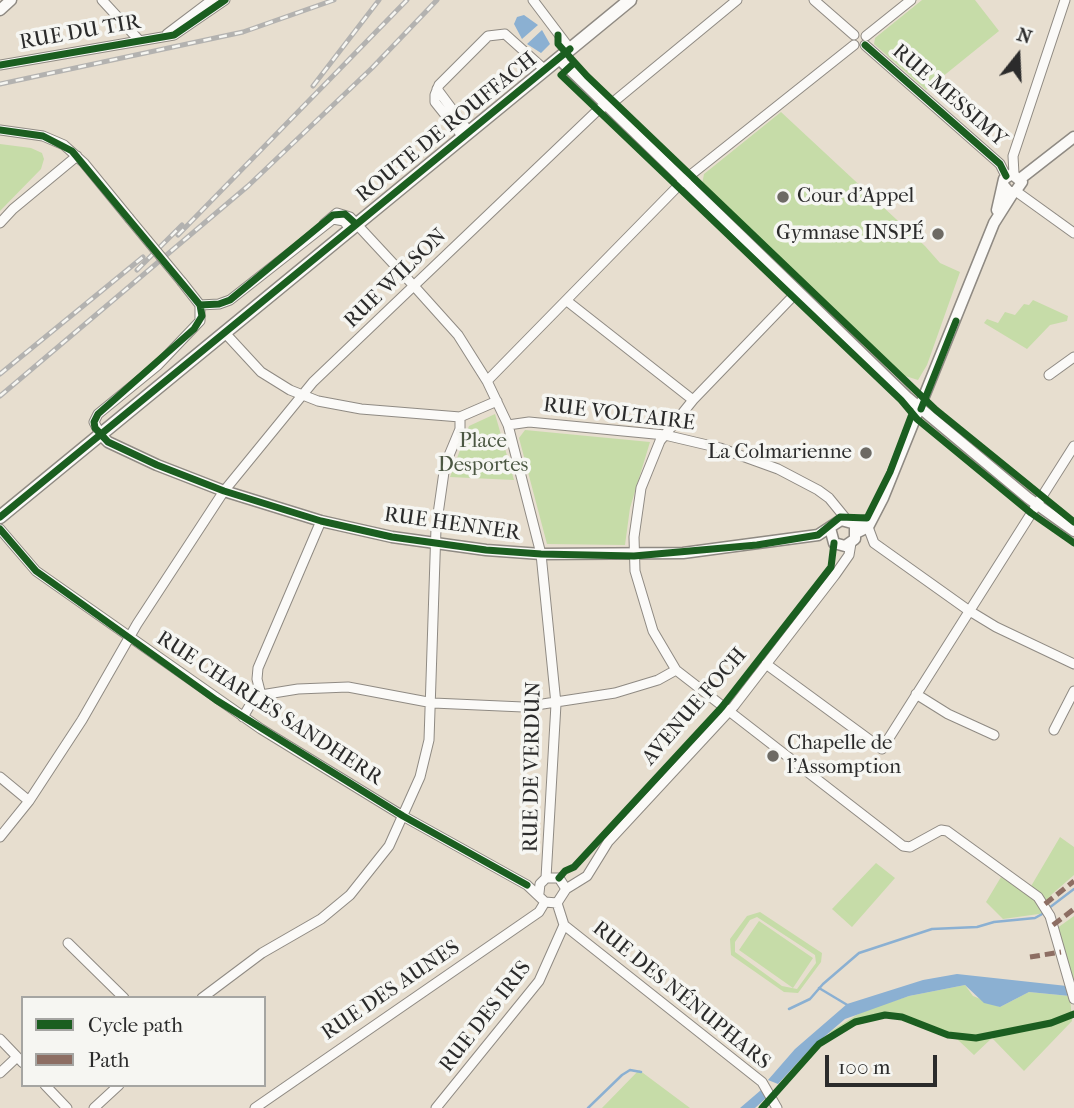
<!DOCTYPE html>
<meta charset="utf-8">
<style>
body{margin:0}
#map{position:relative;width:1074px;height:1108px;overflow:hidden;background:#e7decf;font-family:"IM FELL French Canon",serif}
canvas{display:block}
.legend{position:absolute;left:21px;top:996px;width:245px;height:91px;box-sizing:border-box;background:#f6f6f2;border:2px solid #a5a5a2;margin:0;padding:9px 12px;list-style:none;font-size:21px;color:#2b2b2b}
.legend li{display:flex;align-items:center;gap:14px;height:35px}
.legend b{width:35px;border:2px solid #a5a5a2}
.north{position:absolute;left:983px;top:21px;width:70px;height:70px;-webkit-text-stroke:5px #f6f6f2;paint-order:stroke;rotate:18deg;font-size:19px;font-weight:700;line-height:28px;text-align:center;color:#2b2b2b}
.north::after{content:'';display:block;margin:auto;width:24px;height:32px;background:#2b2b2b;clip-path:polygon(50% 0,100% 100%,50% 72%,0 100%)}
.scale{position:absolute;left:825px;top:1055px;width:112px;height:32px;box-sizing:border-box;border:4px solid #2b2b2b;border-top:0;padding-left:9px;font-size:21px;line-height:24px;white-space:nowrap;color:#2b2b2b;-webkit-text-stroke:5px #f6f6f2;paint-order:stroke}
</style>
<div id="map">
<canvas width="1074" height="1108"></canvas>
<ul class="legend">
<li><b style="height:9px;background:#1b5e20"></b>Cycle path</li>
<li><b style="height:9px;background:#8d6e63"></b>Path</li>
</ul>
<div class="north">N</div>
<div class="scale">100 m</div>
</div>
<script>
const c = document.querySelector('canvas').getContext('2d');
c.lineJoin = 'round';
function paint(path, color) { c.fillStyle = color; c.fill(path, 'evenodd'); }
const shape = rows => new Path2D(rows.map(r => 'M' + r).join(''));
function strokePath(path, color, width, dash) { c.strokeStyle = color; c.lineWidth = width; c.lineCap = dash ? 'butt' : 'round'; c.setLineDash(dash || []); c.stroke(path); }
function drawText(font, color, halo, rows, align = 'center') {
  c.font = font + ' "IM FELL French Canon",serif'; c.lineWidth = 7; c.setLineDash([]); c.textBaseline = 'middle'; c.strokeStyle = halo; c.fillStyle = color; for (const [text, x, y, turn = 0] of rows) {
    c.save(); c.translate(x, y); c.rotate((+turn || 0) * Math.PI / 180); c.textAlign = isNaN(turn) ? turn : align; if (halo) c.strokeText(text, 0, 0); c.fillText(text, 0, 0); c.restore();
  }
}
const green = shape([
 [922,0,975,0,999,31,926,90,874,44,875,38],
 [781,112,925,246,940,263,960,272,927,365,918,380,902,375,702,184,704,174],
 [0,144,31,148,42,153,44,159,41,169,0,211],
 [1033,300,1068,316,1067,321,1050,325,1027,349,984,323,987,319,998,323,1005,312,1015,315,1024,304,1029,305],
 [495,414,514,480,450,477,469,426],
 [525,430,650,442,630,508,625,545,547,544,519,438],
 [1060,837,1074,847,1074,875,1051,895,1046,913,1003,919,986,902,1001,877,1027,893],
 [876,863,895,878,852,927,832,909],
 [760,912,822,953,821,962,798,993,784,992,731,955,730,939,747,916],
 [757,917,815,955,816,963,797,989,782,986,735,952,735,942,750,920],
 [1074,916,1074,982,1067,986,1053,931],
 [759,921,813,958,793,988,739,950],
 [965,985,973,996,1000,1007,1029,992,1070,996,1072,1021,1024,1071,992,1038,974,1055,958,1040,907,1016,883,1018,828,1033,863,1011,909,996],
 [639,1070,690,1108,602,1108]
]);
const water = shape([
 [524,15,538,25,522,39,514,24,517,17],
 [542,30,550,44,541,53,527,44],
 [957,974,1067,986,1070,996,1029,992,1000,1007,984,1003,965,985,909,996,845,1019,811,1048,778,1084,768,1080,795,1049,847,1004,923,980],
 [761,1090,766,1098,755,1108,740,1108]
]);
const stream = shape([
 [1049,908,1074,889],
 [819,988,849,1006],
 [789,1009,810,999,823,984,859,953,932,929,977,927,994,922,1035,918,1044,913],
 [588,1108,622,1075,630,1070,641,1072]
]);
const minor = shape([
 [102,0,138,39],
 [533,0,570,49],
 [814,0,854,35],
 [167,34,212,0],
 [866,36,911,0],
 [865,45,1000,164,1006,176],
 [0,65,174,35,225,0],
 [437,89,469,132],
 [0,130,43,136,64,145,84,163,129,218],
 [463,137,435,102,435,95,439,85,488,36,505,34,544,69],
 [1014,174,1013,156,1065,0],
 [1017,192,1074,233],
 [0,223,13,209,77,156],
 [324,224,337,213,350,217,414,286,458,335,487,381,508,425,541,554,556,704,546,878],
 [798,291,693,400,660,441,641,488,634,537,635,571,653,631,676,670,903,846,910,847,941,830,947,831,1038,897,1050,916,1074,999],
 [567,301,693,400],
 [200,305,219,304,230,300,333,219,344,221,350,229],
 [225,333,261,372,290,390,318,401,361,409,460,417],
 [1049,375,1074,357],
 [487,381,683,181,854,45],
 [508,425,529,422,665,435,720,448,778,469,818,490,829,498,847,520],
 [100,434,94,422,98,414,158,365,200,321,200,305,182,282],
 [868,527,874,543,968,610,996,627,1074,664],
 [0,529,36,571,261,729,403,816,527,885,545,902,557,903,566,889,559,878,546,878,540,884,539,893],
 [766,664,882,749,1074,446],
 [916,694,948,714,994,735],
 [261,695,257,679,258,668,321,521],
 [243,717,253,700,261,695,298,689,348,687,433,703,523,707,615,693,658,680,676,670],
 [1054,730,1074,691],
 [0,777,29,801],
 [0,837,29,801,82,720,137,624,224,491,313,382,599,109,611,104,737,0],
 [566,889,587,876,608,842,734,706,835,575,849,555,851,543],
 [564,925,762,1082,777,1108],
 [68,943,124,998],
 [202,998,262,953,321,919,350,895,389,846,420,777,429,740,436,528,445,465,460,429,460,417,497,401],
 [0,1039,23,1063],
 [0,1073,17,1057],
 [45,1085,67,1108],
 [94,1108,119,1085],
 [255,1108,539,912,545,902],
 [436,1108,539,981,564,925,557,903]
]);
const tertiary = shape([
 [0,10,11,0],
 [559,59,907,397,1028,498,1074,531],
 [1020,179,1074,137],
 [997,210,1004,179,1012,174,1022,182,1015,192,1009,192,1004,186],
 [100,434,108,442,157,465,224,491,321,521,392,537,486,550,541,554,683,553,818,535,841,520,852,523,871,520],
 [830,528,834,543,845,546,855,539,855,528],
 [856,533,868,527,883,498,994,223,1013,193]
]);
const secondary = shape([
 [0,517,630,0]
]);
const rail = shape([
 [0,84,243,32,334,0],
 [313,86,379,0],
 [178,235,407,0],
 [137,270,182,225],
 [0,374,143,257],
 [0,396,248,186,372,68,437,0]
]);
const minorBridge = shape([
 [129,218,182,282]
]);
const quiet = shape([
 [1045,904,1074,881],
 [1053,925,1074,909],
 [1030,957,1061,952]
]);
const cycleway = shape([
 [558,35,558,44,587,76,936,410,1074,522],
 [865,45,1000,164,1006,176],
 [574,63,561,75,901,400,917,419,1031,513,1074,543],
 [0,65,174,35,225,0],
 [0,130,43,136,72,151,200,305,202,316,194,329,98,414,94,422,95,428,108,442,157,465,224,491,321,521,392,537,486,550,541,554,634,556,757,545,818,535,840,517,867,518,890,472,912,414],
 [200,305,219,304,230,300,333,215,345,214,356,224],
 [921,409,956,321],
 [0,517,570,49],
 [0,529,36,571,216,700,403,816,527,885],
 [559,878,565,871,574,867,722,707,831,567,834,543],
 [762,1108,819,1044,855,1022,885,1015,902,1017,948,1035,976,1038,1051,1023,1074,1014]
]);
const markers = [
 [783,197,7,"#6d6a64"],
 [938,234,7,"#6d6a64"],
 [866,453,7,"#6d6a64"],
 [773,756,7,"#6d6a64"]
];
const streetNames = [
 ["RUE DU TIR",80,33,-10],
 ["RUE MESSIMY",949,96,41],
 ["ROUTE DE ROUFFACH",447,128,-39],
 ["RUE WILSON",396,279,-44],
 ["RUE VOLTAIRE",619,415,7],
 ["RUE HENNER",452,525,8],
 ["AVENUE FOCH",695,707,-49],
 ["RUE CHARLES SANDHERR",269,709,33],
 ["RUE DE VERDUN",533,767,-89],
 ["RUE DES AUNES",391,991,-34],
 ["RUE DES NÉNUPHARS",681,996,39],
 ["RUE DES IRIS",486,1017,-52]
];
const poiNames = [
 ["Cour d'Appel",797,197],
 ["Gymnase INSPÉ",924,234,"right"],
 ["La Colmarienne",852,453,"right"],
 ["Chapelle de",787,744],
 ["l'Assomption",787,768]
];
const parkNames = [
 ["Place",483,442],
 ["Desportes",483,466]
];
paint(green, '#c6dca8');
paint(water, '#8bb0d2');
strokePath(stream, '#8bb0d2', 2.5);
strokePath(minor, '#8f8a83', 11);
strokePath(tertiary, '#8f8a83', 13);
strokePath(secondary, '#8f8a83', 15);
strokePath(minor, '#fbfaf8', 9);
strokePath(tertiary, '#fbfaf8', 10);
strokePath(secondary, '#fbfaf8', 12);
strokePath(rail, '#b3b2b0', 5);
strokePath(rail, '#f6f6f2', 2.5, [8]);
strokePath(minorBridge, '#8f8a83', 11, []);
strokePath(minorBridge, '#fbfaf8', 9);
strokePath(quiet, '#8d6e63', 5, [10, 5]);
strokePath(cycleway, '#1b5e20', 7);
for (const [x, y, r, color] of markers) { const dot = new Path2D(); dot.arc(x, y, r, 0, 2 * Math.PI); c.fillStyle = color; c.fill(dot); strokePath(dot, '#f6f6f2', 2.5); }
drawText('21px', '#2b2b2b', '#f6f6f2', streetNames);
drawText('21px', '#2b2b2b', '#f6f6f2', poiNames, 'left');
drawText('21px', '#4b5742', '#f6f6f2', parkNames);
</script>
